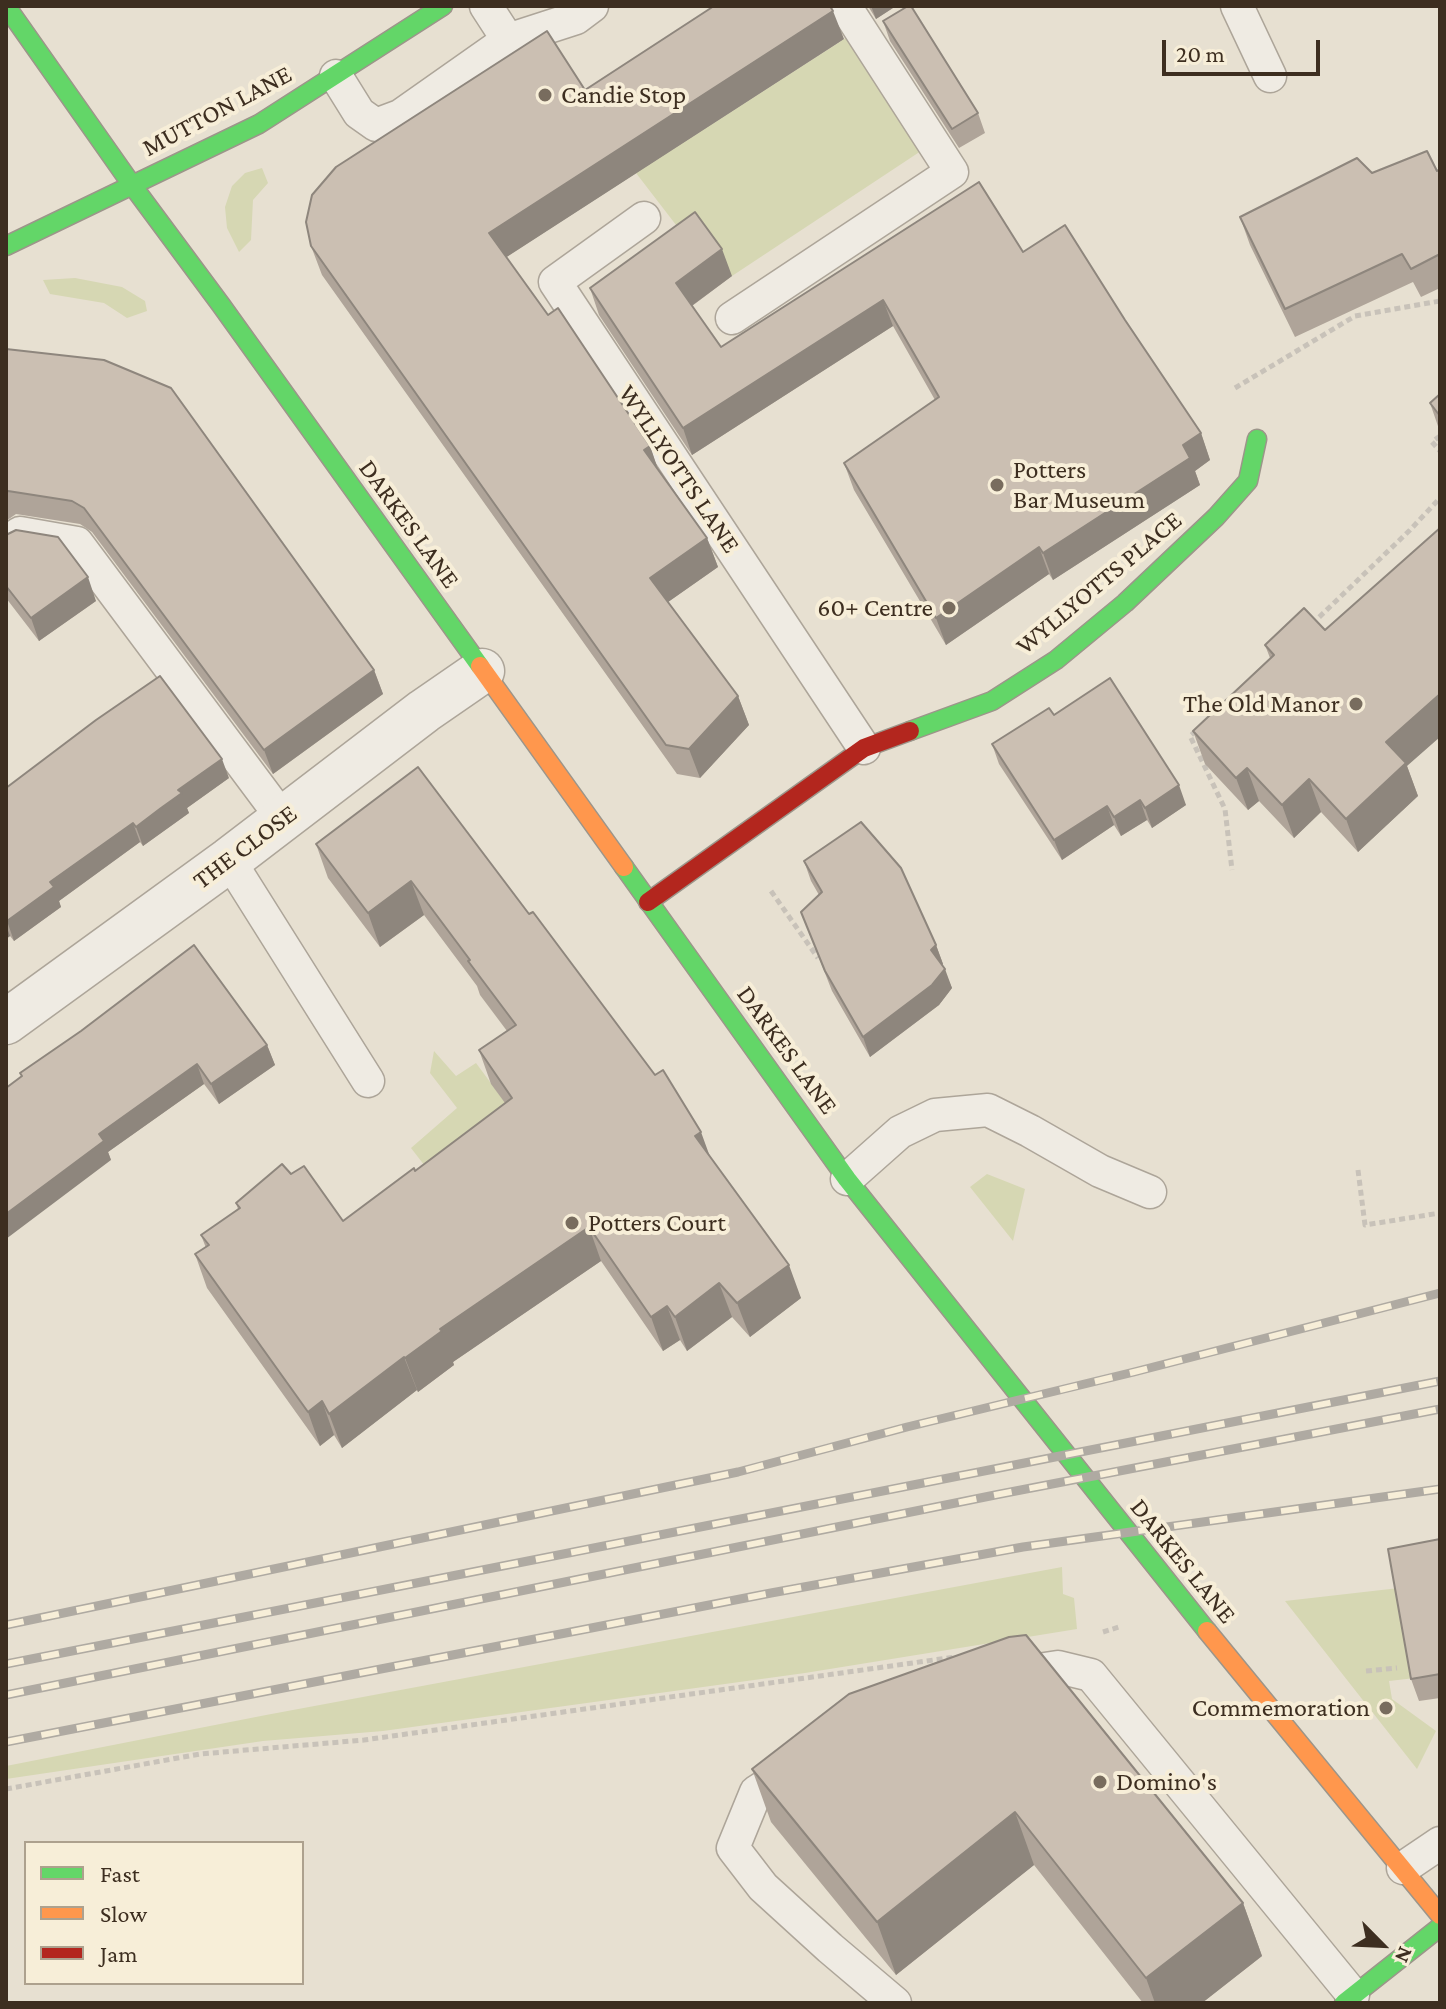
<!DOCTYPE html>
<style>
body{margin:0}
#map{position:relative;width:1446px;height:2009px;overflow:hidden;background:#e7e0d1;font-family:"Crimson Pro",serif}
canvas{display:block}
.frame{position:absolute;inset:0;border:8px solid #3d2e20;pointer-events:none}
.legend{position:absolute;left:24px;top:1841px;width:280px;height:144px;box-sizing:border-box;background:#f7eed8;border:2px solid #ada18e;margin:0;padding:10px 14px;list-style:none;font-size:24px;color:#3d2e20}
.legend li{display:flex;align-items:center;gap:16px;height:40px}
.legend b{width:40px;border:2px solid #ada18e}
.north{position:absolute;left:1342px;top:1905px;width:80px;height:80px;-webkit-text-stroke:6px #f7eed8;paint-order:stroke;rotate:114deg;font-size:22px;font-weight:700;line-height:32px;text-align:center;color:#3d2e20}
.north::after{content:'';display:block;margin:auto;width:28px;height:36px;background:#3d2e20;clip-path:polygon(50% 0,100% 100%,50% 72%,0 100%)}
.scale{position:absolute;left:1162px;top:40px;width:158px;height:36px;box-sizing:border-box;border:4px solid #3d2e20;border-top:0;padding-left:10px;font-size:24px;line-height:28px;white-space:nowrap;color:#3d2e20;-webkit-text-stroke:6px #f7eed8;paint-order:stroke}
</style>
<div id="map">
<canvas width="1446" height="2009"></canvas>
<div class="frame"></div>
<ul class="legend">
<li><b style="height:10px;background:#63d668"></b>Fast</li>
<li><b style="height:10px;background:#ff974d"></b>Slow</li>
<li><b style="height:10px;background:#b3261e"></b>Jam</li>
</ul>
<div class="north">N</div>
<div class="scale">20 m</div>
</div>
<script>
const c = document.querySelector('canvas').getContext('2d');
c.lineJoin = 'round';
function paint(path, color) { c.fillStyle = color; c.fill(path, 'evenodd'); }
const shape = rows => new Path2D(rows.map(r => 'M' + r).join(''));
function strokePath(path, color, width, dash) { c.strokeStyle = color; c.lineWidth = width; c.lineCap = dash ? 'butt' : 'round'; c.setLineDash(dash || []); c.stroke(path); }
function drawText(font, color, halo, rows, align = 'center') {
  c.font = font + ' "Crimson Pro",serif'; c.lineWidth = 8; c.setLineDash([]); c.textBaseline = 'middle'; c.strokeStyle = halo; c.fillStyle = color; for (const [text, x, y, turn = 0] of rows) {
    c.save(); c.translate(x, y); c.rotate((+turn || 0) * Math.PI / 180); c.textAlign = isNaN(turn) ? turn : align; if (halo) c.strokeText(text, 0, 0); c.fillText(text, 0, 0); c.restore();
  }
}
const green = shape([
 [852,34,924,149,732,276,693,247,636,173],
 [262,168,268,183,253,200,251,240,239,252,227,228,225,207,232,186,245,173],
 [75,278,122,287,145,301,147,311,127,318,104,303,50,294,43,280],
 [434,1051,456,1076,476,1063,536,1144,428,1170,411,1148,457,1108,430,1073],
 [987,1174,1025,1189,1013,1241,970,1187],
 [1062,1567,1063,1594,1074,1598,1077,1629,805,1673,383,1731,263,1741,6,1779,6,1766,266,1715],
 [1399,1588,1415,1678,1389,1681,1392,1699,1436,1731,1417,1769,1285,1601]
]);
const path = shape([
 [1235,388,1355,316,1440,301],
 [1440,436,1432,442,1440,451],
 [1312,624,1410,530,1440,498],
 [1196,731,1190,736,1225,809,1232,870],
 [771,891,818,958],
 [1358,1170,1365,1225,1440,1213],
 [1103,1632,1119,1627],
 [1366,1671,1397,1668],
 [6,1789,200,1754,364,1740,955,1657]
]);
const lane = shape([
 [486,6,508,40],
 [1237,6,1270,76],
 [336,76,359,113,376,125,400,116,508,40,576,18,592,6],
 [644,218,555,282,864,748],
 [732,318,952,172,845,6],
 [6,543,20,533,77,543,283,819],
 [229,860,368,1081],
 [847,1179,900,1132,935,1115,988,1110,1030,1131,1100,1171,1150,1192],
 [1012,1674,1058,1667,1091,1675,1353,1995],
 [795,1767,756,1792,733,1848,763,1887,830,1948,895,2003],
 [1403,1868,1440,1843]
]);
const street = shape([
 [6,1022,229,860,424,711,482,671]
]);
const fast = shape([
 [6,6,132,185,221,305,480,666],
 [6,246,259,124,443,6],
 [910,731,992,701,1056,660,1125,603,1216,517,1248,481,1257,439],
 [624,867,847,1179,1207,1631],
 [1344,2003,1440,1927]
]);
const slow = shape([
 [480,666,624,867],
 [1207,1631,1440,1915]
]);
const jam = shape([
 [648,902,864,748,910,731]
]);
const rail = shape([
 [6,1625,738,1472,907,1427,1134,1372,1440,1293],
 [6,1664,1440,1381],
 [6,1695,995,1495,1440,1409],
 [6,1742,771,1593,1023,1547,1440,1489]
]);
const wall = shape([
 [868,6,896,6,876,19],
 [883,21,978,113,985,133,959,148,890,41],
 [844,39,506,257,548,315,650,446,658,470,707,538,718,567,668,602,738,696,749,725,700,778,677,774,322,275,311,246,585,90],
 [1440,169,1440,288,1421,297,1413,282,1295,337,1250,245,1240,217,1372,173,1437,171],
 [1023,252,1125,320,1201,433,1210,460,1195,471,1200,485,1053,580,1049,574,946,645,854,490,844,463,935,400,893,326,692,455,599,315,590,288,732,276,692,306,721,347],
 [6,349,374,670,383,694,273,774,92,532,80,524,16,514,6,521],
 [1440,394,1440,432,1430,403],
 [6,535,96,601,39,641,6,598],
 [1265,645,1407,766,1418,796,1358,852,1321,812,1294,838,1259,801,1248,810,1205,764,1193,731,1270,658],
 [1054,715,1186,805,1152,828,1147,820,1121,836,1114,825,1062,860,999,764,992,744],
 [418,767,709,1155,801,1298,750,1337,732,1317,687,1351,680,1340,663,1351,601,1261,453,1362,454,1365,418,1392,417,1390,342,1448,334,1435,320,1446,207,1288,195,1254,206,1248,201,1235,238,1209,236,1203,291,1174,343,1221,415,1171,505,1103,491,1084,479,1050,507,1031,480,995,477,986,424,915,380,947,328,878,316,844],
 [229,778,187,808,189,813,168,828,143,846,140,842,59,901,61,907,40,922,14,941,10,936,6,939,6,788],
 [804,861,936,945,943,964,942,965,952,988,939,1005,870,1057,832,991,801,912,819,895,811,881],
 [267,1045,275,1065,219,1104,204,1084,108,1152,111,1160,6,1088],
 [1440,1539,1440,1698,1419,1701,1411,1679],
 [849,1694,1243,1903,1262,1956,1202,2003,1143,2003,1034,1865,896,1975,771,1822,752,1769]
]);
const shadedWall = shape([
 [871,6,896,6,876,19],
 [833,11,844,39,499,262,489,233],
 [722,249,732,276,686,310,676,283],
 [883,300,893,326,692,455,683,428],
 [1201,433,1210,460,1195,471,1200,485,1053,580,1043,553,1183,445],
 [650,446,660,475,644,450],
 [707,538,718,567,661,607,650,578],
 [1039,547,1049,574,946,645,936,618],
 [88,577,96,601,39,641,31,618],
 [374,670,383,694,273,774,264,750],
 [1440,694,1440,737,1407,766,1418,796,1358,852,1346,819,1386,742],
 [738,696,749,725,700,778,689,749],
 [222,759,229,778,187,808,189,813,143,846,136,827,178,790],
 [1247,768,1259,801,1248,810,1236,778],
 [1309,779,1321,812,1294,838,1282,805],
 [1179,785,1186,805,1152,828,1145,808],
 [1140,800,1147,820,1121,836,1114,817],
 [1107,806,1114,825,1062,860,1054,840],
 [133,823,140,842,59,901,61,907,14,941,7,921,50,882],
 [411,881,424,915,380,947,368,913],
 [6,925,10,936,6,939],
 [936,945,943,964,938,970,931,950],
 [945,969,952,988,939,1005,870,1057,863,1037],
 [267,1045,275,1065,219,1104,211,1084],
 [197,1064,204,1084,108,1152,111,1160,6,1239,6,1214,99,1134],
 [701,1132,713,1165,695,1136],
 [589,1227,601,1261,453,1362,454,1365,418,1392,405,1358,440,1329],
 [789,1265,801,1298,750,1337,737,1303],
 [719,1283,732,1317,687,1351,675,1317],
 [667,1306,680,1340,663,1351,651,1317],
 [404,1357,417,1390,342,1448,329,1414],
 [322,1401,334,1435,320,1446,308,1412],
 [1015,1812,1034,1865,896,1975,877,1922],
 [1243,1903,1262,1956,1202,2003,1155,2003,1146,1978]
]);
const building = shape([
 [714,6,830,6,833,11,489,233,548,315,558,308,650,446,644,450,707,538,650,578,738,696,689,749,666,745,311,246,306,222,312,195,336,167,547,31,585,90,714,6],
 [908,6,911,6,978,113,952,129,883,21,908,6],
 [1427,151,1437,171,1440,169,1440,254,1411,269,1402,254,1285,309,1240,217,1357,158,1372,173,1427,151],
 [979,182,1023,252,1065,225,1125,320,1201,433,1183,445,1190,458,1043,553,1039,547,936,618,844,463,939,397,883,300,683,428,590,288,695,212,722,249,676,283,721,347,979,182],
 [6,349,104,360,171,388,374,670,264,750,84,508,72,501,8,491,6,492,6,349],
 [1440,394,1440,416,1430,403,1440,394],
 [1440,528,1440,694,1386,742,1406,763,1346,819,1309,779,1282,805,1247,768,1236,778,1193,731,1274,655,1265,645,1304,608,1325,630,1440,528],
 [16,530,58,537,88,577,31,618,6,586,6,535,16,530],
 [160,676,222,759,178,790,182,793,161,808,136,827,133,823,50,882,54,887,7,921,6,788,96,720,160,676],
 [1110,678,1179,785,1145,808,1140,800,1114,817,1107,806,1054,840,992,744,1049,708,1054,715,1110,678],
 [418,767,529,914,533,912,655,1075,663,1070,701,1132,695,1136,789,1265,737,1303,719,1283,675,1317,667,1306,651,1317,589,1227,440,1329,442,1331,405,1358,404,1357,329,1414,322,1401,308,1412,195,1254,209,1245,201,1235,240,1208,236,1203,282,1164,291,1174,304,1166,343,1221,414,1168,415,1171,512,1098,479,1050,516,1025,468,961,470,960,411,881,368,913,316,844,418,767],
 [861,822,901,868,936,945,931,950,945,969,932,985,863,1037,825,971,801,912,822,892,804,861,861,822],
 [194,945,267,1045,211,1084,197,1064,99,1134,104,1141,6,1214,6,1088,22,1076,20,1073,81,1031,194,945],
 [1440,1539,1440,1674,1411,1679,1388,1549,1440,1539],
 [1026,1635,1243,1903,1146,1978,1015,1812,877,1922,752,1769,849,1694,1009,1637,1026,1635]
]);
const markers = [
 [545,95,8,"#786c5e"],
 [997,485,8,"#786c5e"],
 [949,608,8,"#786c5e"],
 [1356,704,8,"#786c5e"],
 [572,1223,8,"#786c5e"],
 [1386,1708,8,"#786c5e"],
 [1100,1782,8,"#786c5e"]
];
const poiNames = [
 ["Candie Stop",561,95],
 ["Potters",1013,470],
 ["Bar Museum",1013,500],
 ["60+ Centre",933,608,"right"],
 ["The Old Manor",1340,704,"right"],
 ["Potters Court",588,1223],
 ["Commemoration",1370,1708,"right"],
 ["Domino's",1116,1782]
];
const streetNames = [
 ["MUTTON LANE",217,111,-28],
 ["WYLLYOTTS LANE",679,469,56],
 ["DARKES LANE",409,524,54],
 ["WYLLYOTTS PLACE",1099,583,-40],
 ["THE CLOSE",245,847,-37],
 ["DARKES LANE",787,1050,54],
 ["DARKES LANE",1183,1561,51]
];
paint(green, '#d6d7b3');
strokePath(lane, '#ada599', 35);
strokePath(street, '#ada599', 47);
strokePath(fast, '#9c958a', 21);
strokePath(slow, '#9c958a', 21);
strokePath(jam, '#9c958a', 21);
strokePath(path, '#c8c2b9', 5, [6, 4]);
strokePath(lane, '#efebe3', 32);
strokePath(street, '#efebe3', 44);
strokePath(fast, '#63d668', 18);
strokePath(slow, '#ff974d', 18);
strokePath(jam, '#b3261e', 18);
strokePath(rail, '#afaaa2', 9);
strokePath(rail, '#f7eed8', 6, [18]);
paint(wall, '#afa499');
paint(shadedWall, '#8e867d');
paint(building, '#cbbfb2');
strokePath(building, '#8e867d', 2);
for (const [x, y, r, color] of markers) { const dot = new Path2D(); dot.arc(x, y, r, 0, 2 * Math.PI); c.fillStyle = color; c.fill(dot); strokePath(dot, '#f7eed8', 3); }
drawText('26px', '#3d2e20', '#f7eed8', poiNames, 'left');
drawText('26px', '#3d2e20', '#f7eed8', streetNames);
</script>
